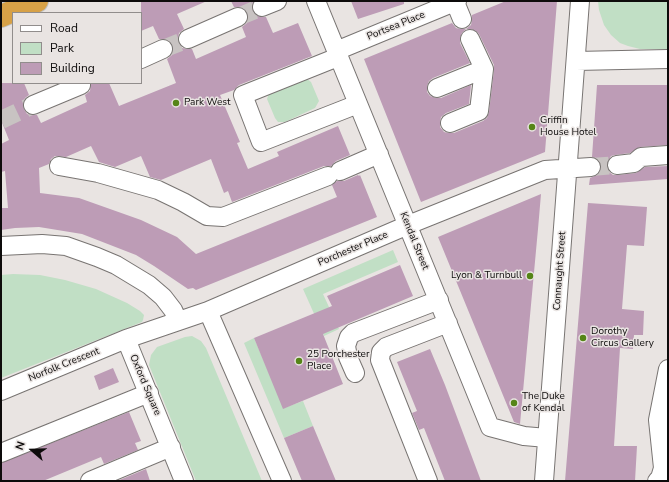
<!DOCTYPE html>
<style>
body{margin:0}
#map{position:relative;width:669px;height:482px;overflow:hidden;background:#e9e4e2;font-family:"Nunito Sans",sans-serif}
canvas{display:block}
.frame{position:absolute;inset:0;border:2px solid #0d0b0b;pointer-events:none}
.legend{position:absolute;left:12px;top:12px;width:130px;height:72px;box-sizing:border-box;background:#e9e4e2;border:1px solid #918d8c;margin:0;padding:5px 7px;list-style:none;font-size:12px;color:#0d0b0b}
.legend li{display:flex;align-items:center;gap:8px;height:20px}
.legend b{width:20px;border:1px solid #918d8c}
.north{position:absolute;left:12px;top:430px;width:40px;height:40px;-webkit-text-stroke:3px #e9e4e2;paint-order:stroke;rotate:290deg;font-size:11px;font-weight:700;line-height:16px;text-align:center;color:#0d0b0b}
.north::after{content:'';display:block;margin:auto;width:14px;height:18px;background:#0d0b0b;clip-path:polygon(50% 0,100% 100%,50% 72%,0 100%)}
</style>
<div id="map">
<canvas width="669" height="482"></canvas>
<div class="frame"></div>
<ul class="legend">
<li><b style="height:5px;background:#fff"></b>Road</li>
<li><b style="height:11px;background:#c1dfc5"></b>Park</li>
<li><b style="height:11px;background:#bd9cb6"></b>Building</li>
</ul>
<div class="north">N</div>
</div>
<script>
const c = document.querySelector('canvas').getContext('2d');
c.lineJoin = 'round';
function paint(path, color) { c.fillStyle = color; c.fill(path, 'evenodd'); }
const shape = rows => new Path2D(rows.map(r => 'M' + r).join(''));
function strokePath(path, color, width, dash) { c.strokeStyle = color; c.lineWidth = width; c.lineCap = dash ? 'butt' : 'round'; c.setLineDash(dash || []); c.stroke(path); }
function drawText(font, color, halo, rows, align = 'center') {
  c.font = font + ' "Nunito Sans",sans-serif'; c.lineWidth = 3; c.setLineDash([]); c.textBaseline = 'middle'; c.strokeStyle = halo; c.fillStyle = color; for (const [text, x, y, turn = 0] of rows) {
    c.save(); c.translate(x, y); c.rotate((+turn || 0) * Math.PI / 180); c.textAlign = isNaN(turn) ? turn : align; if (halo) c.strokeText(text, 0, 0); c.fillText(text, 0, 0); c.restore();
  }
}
const green = shape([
 [598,1,668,1,668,49,640,49,628,46,620,43,611,35,604,25,599,10],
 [307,79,311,82,319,101,315,108,285,122,278,122,275,118,267,99,268,96,271,92],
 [393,250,398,262,323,294,339,329,324,336,303,289],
 [13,274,40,275,65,280,96,289,127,303,140,311,144,315,143,320,142,322,1,378,1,275],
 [192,336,201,341,206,348,262,481,196,481,149,365,151,355,157,347,185,337],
 [254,338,284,408,303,401,313,426,284,438,244,343]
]);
const building = shape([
 [141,1,207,1,177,14,184,29,179,33,178,38,178,43,182,48,187,49,192,49,196,59,246,37,242,27,247,23,248,18,248,13,244,8,239,7,234,7,231,1,253,1,252,6,252,11,256,15,260,17,266,17,273,33,298,23,312,56,239,85,234,90,220,95,240,142,237,143,248,169,279,156,277,152,338,126,350,155,336,161,331,166,324,166,232,202,228,191,224,193,211,159,161,180,150,177,141,156,115,167,99,162,91,146,66,157,55,156,51,159,49,164,39,168,40,193,79,198,141,220,177,237,196,254,337,197,332,185,337,181,344,181,358,175,359,176,360,175,377,217,196,290,193,288,188,289,154,266,136,255,82,234,39,227,15,228,1,230,1,208,8,208,5,171,1,172,1,144,9,140,1,120,1,83,24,83,29,95,25,98,23,103,24,109,27,114,31,115,37,115,41,123,87,102,85,95,90,91,91,83,109,83,119,106,176,83,167,59,172,55,173,50,172,44,169,40,164,39,159,39,153,26,141,31],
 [351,1,404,1,404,4,358,19],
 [506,1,557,1,545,152,421,202,364,59,452,23,456,28,460,29,466,29,471,25,472,20,472,15],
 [466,29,471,29,476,31,479,34,494,65,494,70,489,112,487,118,483,121,454,133,448,133,444,132,440,127,440,122,441,117,446,113,469,104,471,85,441,98,436,98,430,96,427,92,427,86,429,81,433,78,470,63,460,43,460,38,462,33],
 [597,85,668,85,668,145,640,147,630,153,615,155,611,156,608,161,607,166,609,172,613,175,618,175,636,173,645,167,668,166,668,179,589,185,590,178,597,175,600,172,601,167,599,161,596,158,592,157],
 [541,194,538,229,520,424,514,422,438,237],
 [588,203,647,207,644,246,627,245,622,309,644,311,643,335,634,335,633,349,620,348,614,446,637,446,635,481,565,481],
 [400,265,413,296,323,334,343,384,283,409,254,338,332,306,327,296],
 [430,349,445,385,481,481,445,481,424,428,419,430,412,413,417,411,397,362],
 [113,368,119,382,99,390,94,376],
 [129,412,141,441,135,443,138,450,104,464,101,457,43,481,1,481,1,463],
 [313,426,336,481,302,481,284,438],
 [146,469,150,481,117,481]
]);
const minorTunnel = shape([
 [238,17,262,7],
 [163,49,188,39],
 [1,120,33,105],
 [591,167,617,165]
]);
const minor = shape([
 [316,1,490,427,524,436,547,438],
 [455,2,462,19],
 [262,7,277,1],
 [188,39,238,17],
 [336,51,457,1],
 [338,57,243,95,261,142,358,104],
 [141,59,163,49],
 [576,61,668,59],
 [437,88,484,69],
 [33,105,81,85],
 [450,123,479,111,484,69,470,39],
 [617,165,634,163,641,157,668,155],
 [59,166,98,173,158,190,183,202,207,216,223,217,328,176],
 [340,171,379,154],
 [1,246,42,244,66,246,97,257,116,265,149,285,163,297,173,310,178,321],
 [208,311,282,481],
 [126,339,184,481],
 [355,373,348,357,346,346,349,337,353,333,439,300],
 [1,391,126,339,208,311,408,225,545,170,591,167],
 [1,453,149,393],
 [90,481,171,447],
 [428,481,380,360,381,352,386,347,448,323],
 [544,481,580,1],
 [657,481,660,478,663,468,658,420,668,369]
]);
const highway = shape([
 [1,16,37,1]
]);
const markers = [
 [176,103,4,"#558517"],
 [532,127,4,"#558517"],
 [530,276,4,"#558517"],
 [583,338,4,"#558517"],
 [299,361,4,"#558517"],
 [514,403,4,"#558517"]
];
const streetNames = [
 ["Portsea Place",396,26,-22],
 ["Kendal Street",414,241,68],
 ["Porchester Place",353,249,-23],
 ["Connaught Street",560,271,-86],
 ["Norfolk Crescent",64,365,-22],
 ["Oxford Square",145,385,67]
];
const poiNames = [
 ["Park West",184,103],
 ["Griffin",540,121],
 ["House Hotel",540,133],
 ["Lyon & Turnbull",522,276,"right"],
 ["Dorothy",591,332],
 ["Circus Gallery",591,344],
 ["25 Porchester",307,355],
 ["Place",307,367],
 ["The Duke",522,397],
 ["of Kendal",522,409]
];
paint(green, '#c1dfc5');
paint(building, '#bd9cb6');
strokePath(minorTunnel, '#c8c3c2', 18, [18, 9]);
strokePath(minor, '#787472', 20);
strokePath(highway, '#c0c0c0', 24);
strokePath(minor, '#fff', 18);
strokePath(highway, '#d7a147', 22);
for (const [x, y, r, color] of markers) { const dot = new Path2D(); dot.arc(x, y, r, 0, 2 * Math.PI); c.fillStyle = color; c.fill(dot); strokePath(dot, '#e9e4e2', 1.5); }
drawText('10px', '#0d0b0b', '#e9e4e2', streetNames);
drawText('10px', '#0d0b0b', '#e9e4e2', poiNames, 'left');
</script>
